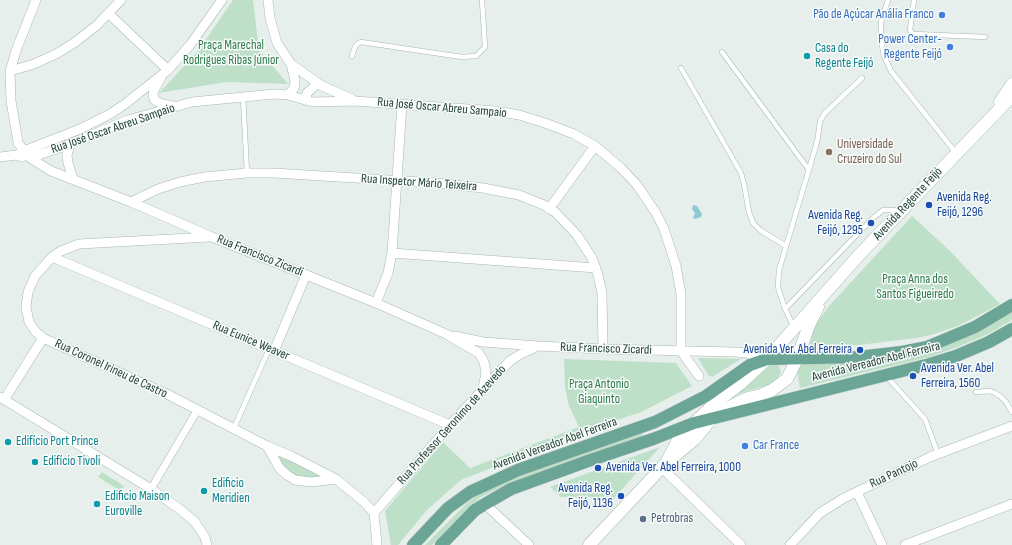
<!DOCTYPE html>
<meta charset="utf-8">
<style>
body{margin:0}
canvas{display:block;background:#e6efeb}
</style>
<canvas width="1012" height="545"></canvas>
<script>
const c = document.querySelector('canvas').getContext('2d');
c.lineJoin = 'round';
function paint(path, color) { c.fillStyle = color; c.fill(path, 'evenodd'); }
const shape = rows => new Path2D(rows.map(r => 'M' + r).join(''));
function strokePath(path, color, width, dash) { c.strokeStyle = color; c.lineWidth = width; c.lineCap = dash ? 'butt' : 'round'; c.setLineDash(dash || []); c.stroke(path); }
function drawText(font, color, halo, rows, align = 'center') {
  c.font = font + ' "Sofia Sans Condensed",sans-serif'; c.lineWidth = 3; c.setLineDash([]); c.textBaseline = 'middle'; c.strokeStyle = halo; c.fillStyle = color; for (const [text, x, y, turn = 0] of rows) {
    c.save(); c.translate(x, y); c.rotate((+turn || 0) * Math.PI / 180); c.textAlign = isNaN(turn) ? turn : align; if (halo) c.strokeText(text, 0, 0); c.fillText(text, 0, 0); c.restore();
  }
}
const green = shape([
 [233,0,253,0,259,50,288,84,226,82,159,93,198,51],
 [912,216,950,251,1000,304,958,326,931,335,916,338,859,345,811,346,810,343,812,335,816,324,830,305],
 [1012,312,1012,320,988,334,955,348,929,357,800,388,796,365,955,342,987,327],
 [698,358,701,358,741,359,712,377,708,375],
 [564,359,676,363,692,386,641,412,590,429,461,480,427,510,398,545,391,545,385,511,443,442,470,468,579,427,569,406,565,388],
 [774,363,779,366,781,373,776,380,768,385,737,394,724,406,720,401,766,366],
 [642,433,643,437,512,482,481,497,470,506,432,545,425,545,468,502,480,493,510,478],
 [660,447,607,506,593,497,561,497,550,487],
 [273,451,325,478,297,478,287,472],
 [102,472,124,486,121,491,98,477]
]);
const water = shape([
 [693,205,697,206,702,214,701,217,695,219,693,218,695,213,692,209]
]);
const service = shape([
 [888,0,881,22,881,40,884,56,891,71,956,153],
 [914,0,910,30,913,34,985,37],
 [722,52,809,170],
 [352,56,355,47,357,44,361,42,462,57,476,56,485,47,482,0],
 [681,68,741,173,744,184,749,212,753,223,760,230,786,246],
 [243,96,247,173],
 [785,309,778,287,779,270,815,149,818,137,820,121,825,113,862,78],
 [794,327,785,309,873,218,883,210,901,210],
 [887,377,925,419,938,454],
 [976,392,990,391,995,393,1000,396,1006,402,1012,412],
 [234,428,269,349]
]);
const pedestrian = shape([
 [151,489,198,409]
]);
const minor = shape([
 [36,0,17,48,10,71,11,101,17,136,18,143,30,158,51,171,131,202,212,237,376,303,446,334,479,353,484,362,486,372,483,389],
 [268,0,270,18,277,43,291,64,322,86,352,99],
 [109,14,168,70],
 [10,71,34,64,56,54,74,43,96,26,121,0],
 [161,78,154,90,153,94,154,99,156,101,162,104,174,106],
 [288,95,294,88,295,81,291,64],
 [306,100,307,93,318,83],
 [70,144,67,155,68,163,73,179],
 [17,155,24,151,80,129,110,114,125,104,168,70,190,45,222,0],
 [0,157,17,155,22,157],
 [30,158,70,144,128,120,192,102,274,94,288,95,312,102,355,101,496,111,519,115,545,123,574,134,595,146,621,168,637,185,656,213,664,229,676,266,681,294,681,351,699,376],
 [131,202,158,189,180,182,204,177,247,173,274,173,437,183,483,188,519,195,544,205,555,212,577,235,592,258,598,275,602,293,603,349],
 [549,209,595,146],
 [209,237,79,244,61,251,52,257,35,276,28,292,26,307,29,322,36,332,43,338,167,394,267,446,291,456,336,479,364,502,374,513,377,545],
 [392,253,596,268],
 [52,257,450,425],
 [376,303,388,273,392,253,402,104],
 [455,336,483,342,538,346,603,349,735,352,746,353,767,359],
 [274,351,306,275],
 [0,397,151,489,181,510,195,522,205,537,207,545],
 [4,400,43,338],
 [267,446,280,469,287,475,295,480,311,482,336,479],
 [662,468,741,545],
 [857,492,882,545],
 [485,504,529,545],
 [374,513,450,425,501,370,511,360,521,354,536,347],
 [790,545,820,513,844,498,930,457,1012,426],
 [905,545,1012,504]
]);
const secondary = shape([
 [1000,102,1012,84],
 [666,463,677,442,694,423,714,404,740,384,767,359,859,255,1012,96],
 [589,545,666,463,695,439,713,417,737,403,748,398,761,395,772,390,787,379,797,359,809,325,818,307]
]);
const primary = shape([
 [413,545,448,508,470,492,518,470,655,422,706,396,750,365,767,359,859,357,902,352,927,347,975,327,1012,305],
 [441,545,475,510,485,504,511,489,588,461,653,439,694,423,930,364,956,356,989,342,1012,329]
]);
const markers = [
 [942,15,4,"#3f7fe0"],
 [950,47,4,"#3f7fe0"],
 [807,56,4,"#0f9aa8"],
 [829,152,4,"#8d6e63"],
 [929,205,4,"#1a4fb4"],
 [871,223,4,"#1a4fb4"],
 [860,350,4,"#1a4fb4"],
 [913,376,4,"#1a4fb4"],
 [8,442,4,"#0f9aa8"],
 [745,446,4,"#3f7fe0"],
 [35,462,4,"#0f9aa8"],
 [598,468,4,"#1a4fb4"],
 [204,491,4,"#0f9aa8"],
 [621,496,4,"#1a4fb4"],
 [97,504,4,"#0f9aa8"],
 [643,519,4,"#5c6f8a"]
];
const shopNames = [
 ["Pão de Açúcar Anália Franco",934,15],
 ["Power Center-",942,40],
 ["Regente Feijó",942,55],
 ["Car France",753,446,"left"]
];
const parkNames = [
 ["Praça Marechal",231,46],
 ["Rodrigues Ribas Júnior",231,61],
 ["Praça Anna dos",915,280],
 ["Santos Figueiredo",915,295],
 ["Praça Antonio",599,385],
 ["Giaquinto",599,400]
];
const cultureNames = [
 ["Casa do",815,49],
 ["Regente Feijó",815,64],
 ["Edifício Port Prince",16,442],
 ["Edifício Tivoli",43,462],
 ["Edificio",212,484],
 ["Meridien",212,499],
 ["Edificio Maison",105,497],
 ["Euroville",105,512]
];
const streetNames = [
 ["Rua José Oscar Abreu Sampaio",442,108,5],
 ["Rua José Oscar Abreu Sampaio",113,129,-19],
 ["Rua Inspetor Mário Teixeira",419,183,4],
 ["Avenida Regente Feijó",908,204,-47],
 ["Rua Francisco Zicardi",260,256,22],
 ["Rua Eunice Weaver",251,341,23],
 ["Rua Francisco Zicardi",606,349,2],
 ["Avenida Vereador Abel Ferreira",876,362,-14],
 ["Rua Coronel Irineu de Castro",111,369,25],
 ["Rua Professor Geronimo de Azevedo",452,425,-48],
 ["Avenida Vereador Abel Ferreira",555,444,-20],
 ["Rua Pantojo",894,474,-25]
];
const educationNames = [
 ["Universidade",837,145],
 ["Cruzeiro do Sul",837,160]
];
const transitNames = [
 ["Avenida Reg.",937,198],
 ["Feijó, 1296",937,213],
 ["Avenida Reg.",863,216,"right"],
 ["Feijó, 1295",863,231,"right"],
 ["Avenida Ver. Abel Ferreira",852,350,"right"],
 ["Avenida Ver. Abel",921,369],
 ["Ferreira, 1560",921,384],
 ["Avenida Ver. Abel Ferreira, 1000",606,468],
 ["Avenida Reg.",613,489,"right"],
 ["Feijó, 1136",613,504,"right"]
];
const serviceNames = [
 ["Petrobras",651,519]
];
paint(green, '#bfe0c8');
paint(water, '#8ec9d4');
strokePath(service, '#a8b8b2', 5.5);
strokePath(pedestrian, '#a8b8b2', 8);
strokePath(minor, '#a8b8b2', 10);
strokePath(secondary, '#a4bbb3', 13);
strokePath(primary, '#c2cac8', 13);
strokePath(service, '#fff', 4.5);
strokePath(pedestrian, '#fff', 7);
strokePath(minor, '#fff', 9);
strokePath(secondary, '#fff', 12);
strokePath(primary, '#6aa596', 12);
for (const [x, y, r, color] of markers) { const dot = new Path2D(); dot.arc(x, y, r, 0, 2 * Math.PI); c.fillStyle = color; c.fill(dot); strokePath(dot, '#f7fbf9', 1.5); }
drawText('13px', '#366cbe', '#f7fbf9', shopNames, 'right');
drawText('13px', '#2d7a4b', '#f7fbf9', parkNames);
drawText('13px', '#0d838f', '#f7fbf9', cultureNames, 'left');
drawText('13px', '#24423a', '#f7fbf9', streetNames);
drawText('13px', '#785e54', '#f7fbf9', educationNames, 'left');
drawText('13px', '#164399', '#f7fbf9', transitNames, 'left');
drawText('13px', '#4e5e75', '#f7fbf9', serviceNames, 'left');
</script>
